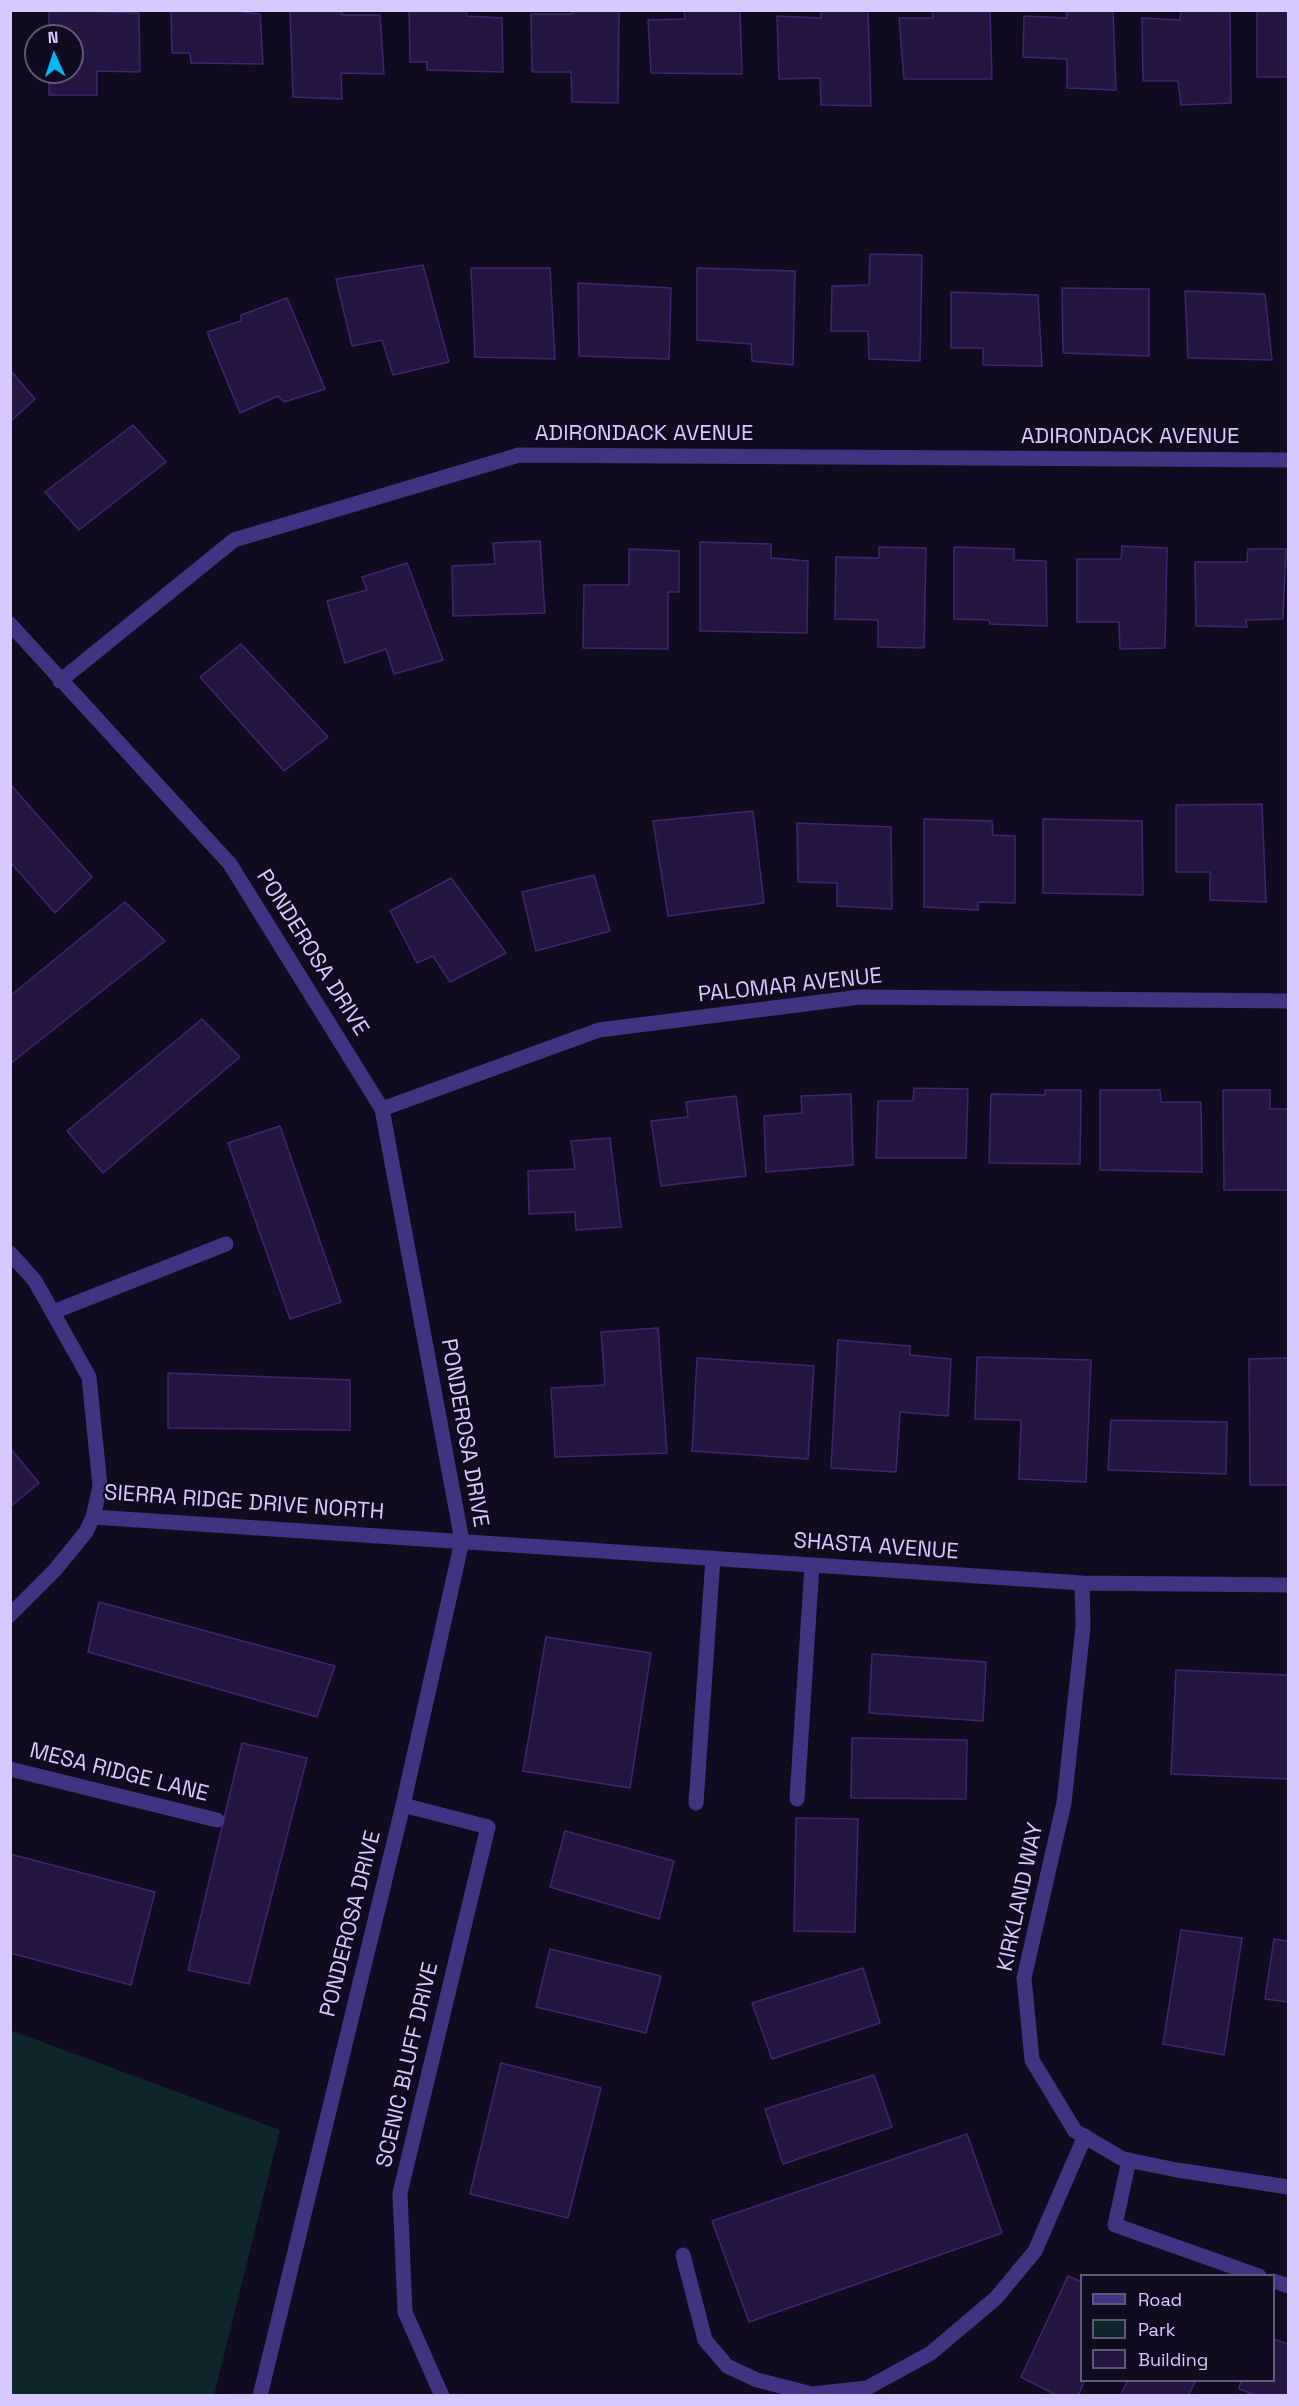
<!DOCTYPE html>
<style>
body{margin:0}
#map{position:relative;width:1299px;height:2406px;overflow:hidden;background:#110b1f;font-family:"Space Grotesk",sans-serif}
canvas{display:block}
.frame{position:absolute;inset:0;border:12px solid #d7c9ff;pointer-events:none}
.legend{position:absolute;left:1080px;top:2274px;width:195px;height:108px;box-sizing:border-box;background:#110b1f;border:2px solid #605779;margin:0;padding:8px 10px;list-style:none;font-size:18px;color:#d7c9ff}
.legend li{display:flex;align-items:center;gap:12px;height:30px}
.legend b{width:30px;border:2px solid #605779}
.north{position:absolute;left:24px;top:24px;width:60px;height:60px;box-sizing:border-box;background:#110b1f;border:2px solid #605779;border-radius:50%;rotate:357deg;font-size:16px;font-weight:700;line-height:24px;text-align:center;color:#d7c9ff}
.north::after{content:'';display:block;margin:auto;width:21px;height:27px;background:#00b8f4;clip-path:polygon(50% 0,100% 100%,50% 72%,0 100%)}
</style>
<div id="map">
<canvas width="1299" height="2406"></canvas>
<div class="frame"></div>
<ul class="legend">
<li><b style="height:8px;background:#413282"></b>Road</li>
<li><b style="height:16px;background:#0d2629"></b>Park</li>
<li><b style="height:16px;background:#251541"></b>Building</li>
</ul>
<div class="north">N</div>
</div>
<script>
const c = document.querySelector('canvas').getContext('2d');
c.lineJoin = 'round';
function paint(path, color) { c.fillStyle = color; c.fill(path, 'evenodd'); }
const shape = rows => new Path2D(rows.map(r => 'M' + r).join(''));
function strokePath(path, color, width, dash) { c.strokeStyle = color; c.lineWidth = width; c.lineCap = dash ? 'butt' : 'round'; c.setLineDash(dash || []); c.stroke(path); }
function drawText(font, color, halo, rows, align = 'center') {
  c.font = font + ' "Space Grotesk",sans-serif'; c.lineWidth = 4.5; c.setLineDash([]); c.textBaseline = 'middle'; c.strokeStyle = halo; c.fillStyle = color; for (const [text, x, y, turn = 0] of rows) {
    c.save(); c.translate(x, y); c.rotate((+turn || 0) * Math.PI / 180); c.textAlign = isNaN(turn) ? turn : align; if (halo) c.strokeText(text, 0, 0); c.fillText(text, 0, 0); c.restore();
  }
}
const green = shape([
 [10,2030,280,2130,214,2395,11,2395]
]);
const building = shape([
 [49,10,139,13,140,72,97,71,97,95,49,95,49,72,72,72,72,36,49,36,49,10],
 [171,10,228,10,260,14,263,64,191,63,190,53,172,53,171,10],
 [290,10,342,10,342,15,380,15,384,74,341,73,342,99,293,97,290,10],
 [409,10,466,10,467,16,502,18,503,72,427,70,427,62,410,62,409,10],
 [572,10,619,10,618,103,572,102,571,72,532,72,531,14,572,14,572,10],
 [684,10,740,10,742,74,651,73,648,20,685,19,684,10],
 [821,10,868,10,871,106,821,105,820,78,779,79,777,16,821,18,821,10],
 [932,10,990,10,992,79,904,79,899,18,933,18,932,10],
 [1066,10,1113,10,1116,90,1067,88,1067,59,1023,57,1024,16,1067,18,1066,10],
 [1181,10,1230,10,1231,103,1181,105,1178,81,1143,81,1142,18,1180,20,1181,10],
 [1257,10,1288,10,1288,77,1257,77,1257,10],
 [870,254,922,255,920,361,869,359,868,331,831,331,832,286,869,285,870,254],
 [423,265,449,362,393,375,382,340,352,346,336,279,423,265],
 [471,268,550,268,555,359,475,357,471,268],
 [697,268,795,271,793,365,752,361,751,344,697,340,697,268],
 [578,283,671,288,669,359,579,356,578,283],
 [1062,288,1149,289,1149,356,1063,353,1062,288],
 [1185,291,1265,294,1272,360,1188,358,1185,291],
 [951,292,1038,295,1042,366,983,365,983,348,951,348,951,292],
 [287,298,325,389,284,402,278,396,240,413,207,332,241,321,241,315,287,298],
 [10,370,35,399,10,422,10,370],
 [133,425,166,462,79,530,45,492,133,425],
 [540,541,545,613,453,616,452,566,495,564,493,543,540,541],
 [700,542,771,544,771,558,808,561,807,633,700,631,700,542],
 [1122,546,1167,548,1165,648,1120,649,1119,622,1077,622,1077,559,1121,559,1122,546],
 [879,547,926,548,924,648,878,647,878,620,835,619,836,557,879,558,879,547],
 [954,547,1014,549,1014,560,1046,561,1047,626,990,624,989,620,954,619,954,547],
 [629,549,679,551,679,592,668,592,668,649,583,648,584,585,629,585,629,549],
 [1248,549,1286,549,1283,619,1246,620,1247,627,1196,626,1195,562,1247,562,1248,549],
 [407,563,443,660,394,674,386,649,345,663,327,601,367,590,362,577,407,563],
 [241,644,328,737,284,771,200,677,241,644],
 [10,784,92,877,55,913,10,862,10,784],
 [1262,804,1266,902,1210,900,1210,872,1176,872,1176,805,1262,804],
 [753,811,764,903,668,916,653,821,753,811],
 [924,819,992,821,993,835,1015,836,1015,903,978,902,978,910,924,907,924,819],
 [1043,819,1142,821,1143,895,1043,893,1043,819],
 [797,823,891,827,892,909,837,906,837,883,798,882,797,823],
 [594,875,610,931,536,951,522,892,594,875],
 [451,878,506,953,450,982,433,956,417,963,390,911,451,878],
 [125,902,165,941,10,1064,10,996,125,902],
 [202,1019,240,1057,103,1173,67,1131,202,1019],
 [914,1088,968,1089,966,1158,876,1158,878,1101,913,1101,914,1088],
 [1045,1090,1081,1090,1080,1164,989,1163,991,1094,1045,1095,1045,1090],
 [1100,1090,1160,1090,1161,1102,1201,1102,1202,1172,1100,1170,1100,1090],
 [1223,1090,1270,1090,1270,1109,1288,1109,1288,1190,1224,1190,1223,1090],
 [851,1094,853,1165,766,1172,764,1116,802,1113,801,1096,851,1094],
 [736,1096,746,1176,661,1186,651,1121,688,1117,686,1102,736,1096],
 [280,1126,341,1302,290,1319,228,1143,280,1126],
 [610,1138,621,1227,576,1230,575,1212,529,1214,528,1171,575,1169,571,1141,610,1138],
 [658,1328,667,1453,555,1457,551,1388,605,1385,601,1332,658,1328],
 [838,1340,910,1346,910,1355,951,1359,948,1416,900,1412,896,1472,831,1468,838,1340],
 [977,1357,1091,1360,1086,1482,1019,1479,1021,1420,975,1419,977,1357],
 [697,1358,814,1366,808,1459,692,1451,697,1358],
 [1288,1358,1288,1485,1250,1485,1249,1359,1288,1358],
 [168,1373,350,1380,350,1430,168,1428,168,1373],
 [1111,1420,1227,1422,1226,1474,1108,1470,1111,1420],
 [10,1448,39,1483,10,1507,10,1448],
 [99,1602,335,1666,317,1717,88,1652,99,1602],
 [546,1637,651,1653,630,1788,523,1771,546,1637],
 [872,1654,986,1662,983,1721,869,1713,872,1654],
 [1176,1670,1288,1675,1288,1779,1171,1774,1176,1670],
 [852,1738,967,1740,966,1799,851,1798,852,1738],
 [242,1743,307,1758,249,1984,188,1970,242,1743],
 [796,1818,858,1819,855,1932,794,1931,796,1818],
 [565,1831,674,1861,659,1919,550,1887,565,1831],
 [10,1854,155,1892,131,1985,10,1953,10,1854],
 [1181,1930,1242,1938,1224,2055,1163,2044,1181,1930],
 [1274,1939,1288,1941,1288,2002,1265,1999,1274,1939],
 [550,1949,661,1976,646,2033,536,2007,550,1949],
 [863,1968,880,2023,772,2059,752,2003,863,1968],
 [501,2063,601,2088,568,2218,470,2194,501,2063],
 [874,2075,892,2127,783,2164,765,2109,874,2075],
 [967,2134,1002,2233,749,2322,712,2221,967,2134],
 [1068,2276,1082,2282,1082,2380,1085,2380,1078,2396,1058,2396,1021,2377,1068,2276],
 [1274,2339,1288,2344,1288,2396,1258,2396,1239,2389,1241,2380,1274,2380,1274,2339],
 [1128,2380,1196,2380,1188,2396,1120,2396,1128,2380]
]);
const lane = shape([
 [53,1312,226,1244],
 [797,1799,812,1565],
 [696,1803,713,1558],
 [1129,2160,1115,2225,1259,2276],
 [683,2255,705,2340,727,2366,757,2380,812,2394,867,2388,931,2353,996,2298,1035,2251,1085,2136],
 [1274,2281,1288,2286]
]);
const street = shape([
 [10,624,230,864,382,1109,462,1541,403,1805,260,2396],
 [60,681,234,540,519,455,1288,460],
 [382,1109,599,1030,860,997,1288,1001],
 [10,1253,35,1281,89,1377,100,1486,93,1517,86,1532,55,1570,10,1615],
 [93,1517,1082,1583,1288,1585],
 [1082,1583,1083,1627,1064,1803,1024,1978,1032,2060,1075,2131,1123,2159,1177,2170,1288,2187],
 [10,1769,217,1820],
 [403,1805,488,1827,400,2193,405,2312,442,2396]
]);
const streetNames = [
 ["ADIRONDACK AVENUE",644,434],
 ["ADIRONDACK AVENUE",1130,437],
 ["PONDEROSA DRIVE",312,953,58],
 ["PALOMAR AVENUE",790,986,-6],
 ["PONDEROSA DRIVE",464,1433,80],
 ["SIERRA RIDGE DRIVE NORTH",244,1503,4],
 ["SHASTA AVENUE",876,1547,4],
 ["MESA RIDGE LANE",119,1773,14],
 ["KIRKLAND WAY",1021,1897,-78],
 ["PONDEROSA DRIVE",351,1924,-76],
 ["SCENIC BLUFF DRIVE",408,2065,-77]
];
paint(green, '#0d2629');
paint(building, '#251541');
strokePath(building, '#3f266f', 1.5);
strokePath(lane, '#413282', 15);
strokePath(street, '#413282', 15);
drawText('22px', '#d7c9ff', '#110b1f', streetNames);
</script>
